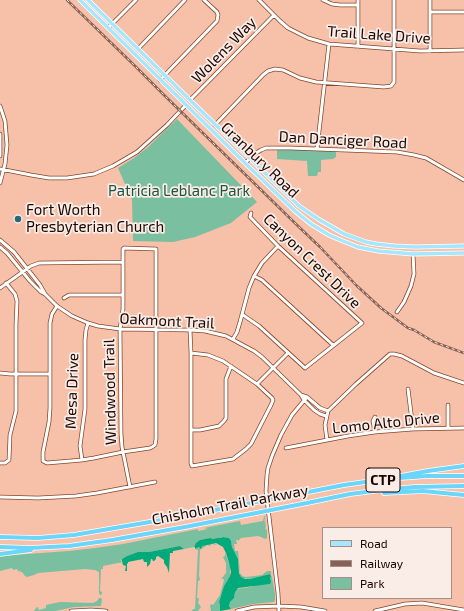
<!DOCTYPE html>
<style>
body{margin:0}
#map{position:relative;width:464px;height:611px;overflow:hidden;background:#f7c0a9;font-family:"Exo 2",sans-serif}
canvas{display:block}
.legend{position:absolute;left:322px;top:527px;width:130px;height:72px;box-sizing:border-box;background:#faece6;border:1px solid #a1908a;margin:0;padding:5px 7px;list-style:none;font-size:12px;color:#1b0600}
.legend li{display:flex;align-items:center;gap:8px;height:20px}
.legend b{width:20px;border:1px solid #a1908a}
</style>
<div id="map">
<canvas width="464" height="611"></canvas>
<ul class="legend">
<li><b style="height:5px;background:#a7e6fd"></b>Road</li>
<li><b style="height:5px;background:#876153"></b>Railway</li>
<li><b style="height:11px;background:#79bfa0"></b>Park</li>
</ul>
</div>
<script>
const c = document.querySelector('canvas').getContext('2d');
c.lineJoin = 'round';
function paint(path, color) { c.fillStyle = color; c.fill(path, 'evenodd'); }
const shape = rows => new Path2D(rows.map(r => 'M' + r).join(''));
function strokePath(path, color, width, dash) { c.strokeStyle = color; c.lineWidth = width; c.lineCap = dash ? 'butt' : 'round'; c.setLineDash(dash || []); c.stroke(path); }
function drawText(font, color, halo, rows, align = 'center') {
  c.font = font + ' "Exo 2",sans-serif'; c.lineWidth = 3.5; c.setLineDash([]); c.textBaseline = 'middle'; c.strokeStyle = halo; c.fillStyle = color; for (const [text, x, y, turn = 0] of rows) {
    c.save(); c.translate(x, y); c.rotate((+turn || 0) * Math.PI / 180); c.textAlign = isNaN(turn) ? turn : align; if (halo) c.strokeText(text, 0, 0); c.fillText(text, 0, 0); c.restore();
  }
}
const green = shape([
 [177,119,257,202,231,223,195,237,173,242,133,241,132,200,118,168,134,158,147,148],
 [277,148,336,150,336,157,333,159,321,160,321,172,318,172,317,176,308,176,307,161,277,159],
 [264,516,265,516,266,527,265,528,267,530,267,538,265,539,261,537,258,536,241,538,238,541,238,540,236,540,237,544,234,544,235,551,238,551,240,573,242,576,246,577,262,575,267,571,271,571,271,574,270,574,250,579,242,578,240,576,238,559,232,547,231,541,229,538,223,537,221,538,217,538,213,539,210,538,200,540,196,543,194,547,184,549,180,546,149,552,138,552,127,556,122,559,121,561,123,562,103,566,103,569,101,569,100,591,102,592,102,594,100,595,99,593,99,572,95,570,85,569,38,573,34,575,27,577,25,576,22,572,18,571,17,569,13,570,12,568,0,571,0,556,69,551,95,548,123,544,198,529,198,531,208,529,204,528,240,521,241,525,263,521,263,517,265,524],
 [214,543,217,545,211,544,210,546,207,545,200,550,199,575,200,580,198,581,197,598,199,598,198,603,201,607,198,611,192,611,193,609,195,609,198,550,195,549,199,547,201,548,201,546,203,545],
 [225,552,230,567,230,576,224,586,220,599,219,602,220,605,220,611,211,611,210,606,211,604,213,605,220,595,223,584,224,579,221,579,226,573,226,563,223,557,225,556],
 [271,571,275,594,275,600,274,602,253,604,231,609,229,606,230,602,234,597,235,592,236,589,251,587,257,585,270,584,270,578,272,575],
 [99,598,101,598,102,599,101,606,74,607,55,611,34,611,36,608,38,607,39,610,46,608,46,605,60,602,93,603,97,601]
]);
const forest = shape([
 [223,537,229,538,231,541,232,547,238,559,239,573,241,577,245,579,250,579,270,574,271,576,270,578,271,582,270,584,238,588,235,592,234,598,230,602,229,606,231,609,220,611,220,605,219,602,220,599,224,586,230,576,231,572,229,563,226,553,223,547,216,543,202,546,201,549,199,547,195,549,195,547,194,547,196,543,200,540,210,538,213,539,217,538,221,538],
 [180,546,184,549,173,551,173,553,170,553,169,573,167,567,164,563,164,560,158,556,156,557,156,559,154,561,153,561,152,559,151,559,150,564,147,567,147,562,144,562,143,559,128,562,128,563,127,564,127,571,125,571,126,566,123,565,122,561,122,559,127,556,138,552,149,552]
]);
const minor = shape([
 [259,0,280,21,288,28,308,38,329,44,420,51,464,50],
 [323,0,332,4,340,5,358,5],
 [430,12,464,12],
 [109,27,136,0],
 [358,47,358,0],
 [138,49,185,0],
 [430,51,430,0],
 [160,80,217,21,218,15,217,12,204,0],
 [190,100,274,15],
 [0,106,5,121,7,145,5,164,0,183],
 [215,125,263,75,268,71,275,69,283,70,300,78,316,82,384,87,391,86,394,82,394,0],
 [0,134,0,156],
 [317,149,329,44],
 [245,163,256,153,261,150,266,148,290,148,397,152,414,155,426,158,464,180],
 [0,169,31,175,49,178,67,178,94,174,113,166,137,152,167,125,186,105],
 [0,240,14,252,40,285,45,294],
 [0,247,7,253,30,281,41,292,45,294,57,306,72,316,88,323,98,326,120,329,190,330,205,331,226,336,254,351,262,357,301,395,304,400,314,410,320,414,326,416],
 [254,276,262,280,333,345],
 [0,288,31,266,39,263,122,262],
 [64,298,69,295,123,295],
 [57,306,52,314,50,323,50,408,49,422,43,452,43,461,47,463,82,460,94,458,123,452,150,448,152,447,155,445,156,439,156,249,124,248,123,249,123,309,120,329,121,434,122,447,130,487],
 [397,312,404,302,411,286,414,274,413,254],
 [243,315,259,326,305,368,362,323,278,246,250,217,251,213],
 [190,330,191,353,191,463,192,466,233,459,246,449,251,444,271,405,273,400,272,398,257,384,223,361,208,355,191,353],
 [233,339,237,332,240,322,249,288,254,276,262,263,278,246],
 [0,373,10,374,50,374],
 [257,384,288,353],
 [408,389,413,429],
 [301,395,307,397,320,408,328,411],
 [448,405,448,428],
 [191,430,200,430,219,426,224,421,226,418,226,379,231,366],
 [375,432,373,421,375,417],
 [327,440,325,425,328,411,356,384,390,354,394,354,402,356,434,373,464,383],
 [286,448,348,436,375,432,413,429,464,428],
 [82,460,80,446,85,409,85,340,86,330,88,323],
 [0,463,5,463,9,460,10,435,16,411,16,325,17,301,15,294,6,283],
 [0,497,38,498,76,496,97,493,155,482],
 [71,611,91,610,106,611],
 [237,611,254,607,279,606,301,607,325,611],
 [279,611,278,593,266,491,267,475,268,468,272,456,281,435,292,415,307,397],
 [375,611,405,604,422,603,464,610]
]);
const major = shape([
 [80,0,245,163,295,211,311,224,329,235,338,239,358,247,378,251,413,254,464,253],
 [88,0,190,100,299,206,318,219,344,234,366,242,376,244,394,246,415,247,464,246]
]);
const highway = shape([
 [401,476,428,471,464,466],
 [303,493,344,485,386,479,427,476,464,476],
 [384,493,423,491,464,495],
 [307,503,350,494,381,490,415,487,464,486],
 [0,537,38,538,74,535,173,518],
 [0,547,30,548,69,546,112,540,185,527],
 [0,554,31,550]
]);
const rail = shape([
 [67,0,135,66,166,97,300,228,320,247,357,286,381,308,408,328,414,330,434,342,464,353]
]);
const highwayBridge = shape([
 [173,518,303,493],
 [185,527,307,503]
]);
const markers = [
 [18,219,4,"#28677c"]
];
const shields = [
 [383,480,34]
];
const shieldNames = [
 ["CTP",383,480]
];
const streetNames = [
 ["Trail Lake Drive",379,35,4],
 ["Wolens Way",224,50,-46],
 ["Dan Danciger Road",343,140,3],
 ["Granbury Road",260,160,44],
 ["Canyon Crest Drive",312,261,44],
 ["Oakmont Trail",167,321,3],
 ["Mesa Drive",72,391,-88],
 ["Windwood Trail",110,392,-91],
 ["Lomo Alto Drive",386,423,-6],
 ["Chisholm Trail Parkway",230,505,-11]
];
const parkNames = [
 ["Patricia Leblanc Park",179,191]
];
const poiNames = [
 ["Fort Worth",26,210],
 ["Presbyterian Church",26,227]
];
paint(green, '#79bfa0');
paint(forest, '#00aa7a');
strokePath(minor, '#81472c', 4.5);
strokePath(major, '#fff', 5);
strokePath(highway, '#fff', 5.5);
strokePath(minor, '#fff', 3);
strokePath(major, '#a7e6fd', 3.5);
strokePath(highway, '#6cd5fc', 4);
strokePath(rail, '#876153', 2.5);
strokePath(rail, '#faece6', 1, [3]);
strokePath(highwayBridge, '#fff', 5.5, []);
strokePath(highwayBridge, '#6cd5fc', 4);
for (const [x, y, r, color] of markers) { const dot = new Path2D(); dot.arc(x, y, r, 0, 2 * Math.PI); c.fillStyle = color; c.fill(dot); strokePath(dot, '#faece6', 1.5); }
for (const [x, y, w] of shields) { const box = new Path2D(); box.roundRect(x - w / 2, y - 12, w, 24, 3); c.fillStyle = '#faece6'; c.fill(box); strokePath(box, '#1b0600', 1); }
drawText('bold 14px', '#1b0600', null, shieldNames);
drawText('15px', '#1b0600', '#faece6', streetNames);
drawText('15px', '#1f5540', '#faece6', parkNames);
drawText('15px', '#1b0600', '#faece6', poiNames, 'left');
</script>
